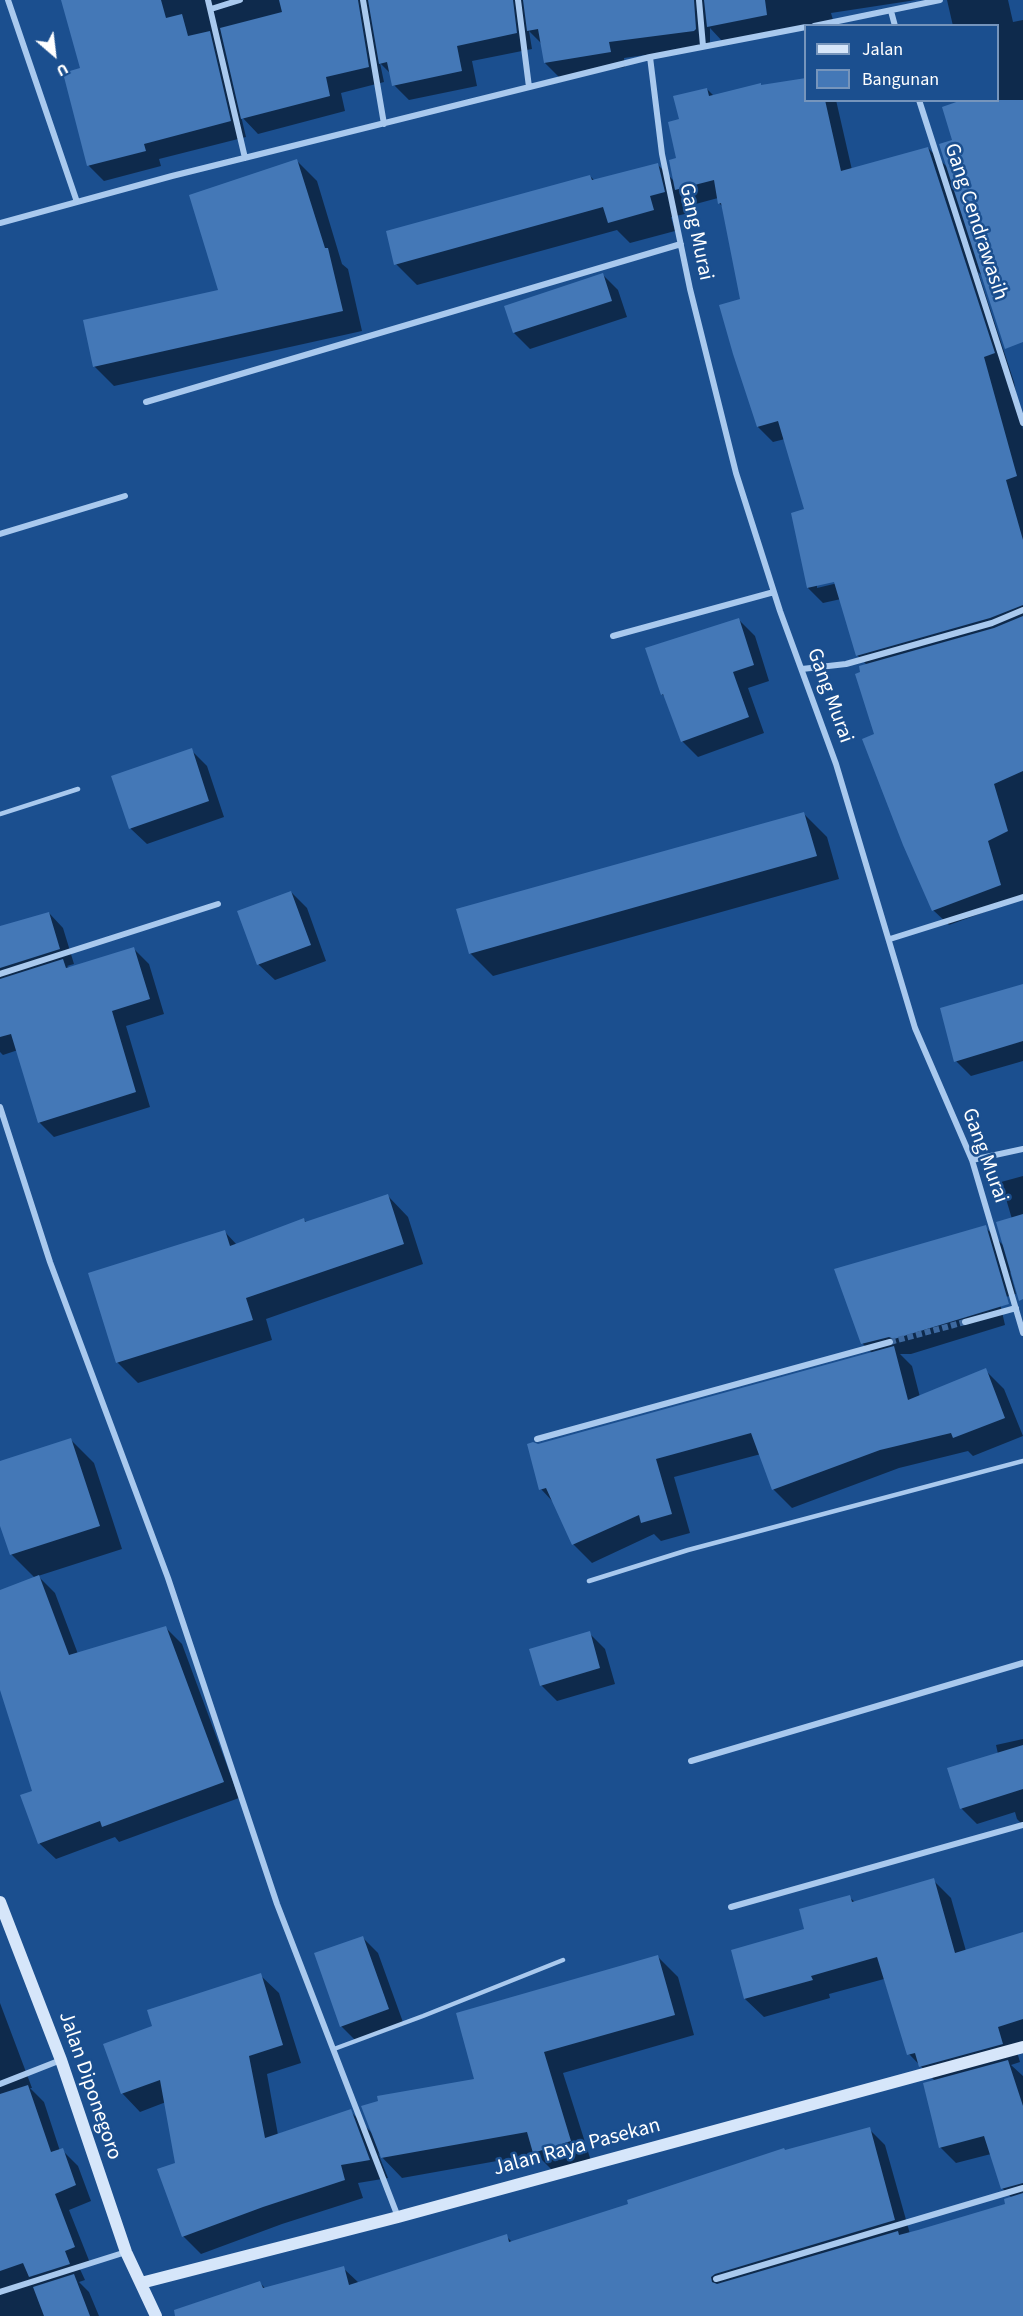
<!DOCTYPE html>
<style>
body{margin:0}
#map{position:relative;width:1023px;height:2316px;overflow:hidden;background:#1b4f8f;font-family:"Source Sans 3",sans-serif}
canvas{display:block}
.legend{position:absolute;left:804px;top:24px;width:195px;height:78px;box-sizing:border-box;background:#1b4f8f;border:2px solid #7695bc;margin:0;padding:8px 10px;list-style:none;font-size:18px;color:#fff}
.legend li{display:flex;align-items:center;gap:12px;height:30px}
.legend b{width:30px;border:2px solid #7695bc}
.north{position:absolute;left:24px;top:24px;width:60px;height:60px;-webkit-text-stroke:4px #1b4f8f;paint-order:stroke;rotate:152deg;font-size:16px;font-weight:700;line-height:24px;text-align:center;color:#fff}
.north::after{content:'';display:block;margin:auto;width:21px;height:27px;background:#fff;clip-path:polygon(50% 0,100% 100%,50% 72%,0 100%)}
</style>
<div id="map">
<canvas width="1023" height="2316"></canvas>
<ul class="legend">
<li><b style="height:8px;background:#d6e6fa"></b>Jalan</li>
<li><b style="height:16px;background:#4478b7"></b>Bangunan</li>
</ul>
<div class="north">U</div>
</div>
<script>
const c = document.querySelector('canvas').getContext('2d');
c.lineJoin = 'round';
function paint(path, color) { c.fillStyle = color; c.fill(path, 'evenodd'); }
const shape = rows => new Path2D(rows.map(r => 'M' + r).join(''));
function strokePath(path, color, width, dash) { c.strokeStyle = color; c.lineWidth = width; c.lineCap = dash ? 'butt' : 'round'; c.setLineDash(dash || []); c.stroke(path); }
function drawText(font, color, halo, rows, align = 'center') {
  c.font = font + ' "Source Sans 3",sans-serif'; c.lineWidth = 5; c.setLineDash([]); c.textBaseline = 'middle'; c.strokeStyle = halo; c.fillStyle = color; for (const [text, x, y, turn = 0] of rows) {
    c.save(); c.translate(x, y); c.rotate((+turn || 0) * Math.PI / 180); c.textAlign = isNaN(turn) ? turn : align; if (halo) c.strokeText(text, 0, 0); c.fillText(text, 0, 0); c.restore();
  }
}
const shadow = shape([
 [63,0,916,0,831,13,833,20,723,42,710,28,710,46,624,58,625,67,560,78,545,63,542,44,529,31,532,49,472,61,477,86,409,100,394,85,391,74,380,63,384,82,341,93,345,111,258,134,241,116,246,137,159,159,161,166,104,181,89,166,65,74,82,70],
 [947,0,1008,0,1013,22,1023,20,1023,312,978,272,1014,382,1023,430,1023,898,949,925,933,910,876,735,862,673,867,665,857,655,841,599,823,603,808,588,806,510,785,439,773,442,758,427,742,300,723,207,719,203,718,198,692,205,681,194,685,214,671,217,675,231,630,243,617,230,417,285,396,264,590,176,595,181,658,165,674,181,680,120,707,89,714,96,836,100,852,170,928,148,948,168,954,141,998,100,998,26,953,26],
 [841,579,842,582,817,588,817,584],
 [297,161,317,181,342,264,348,269,362,331,114,386,94,366,220,291],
 [602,274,618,290,627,317,530,349,514,333],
 [739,620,755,636,769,681,748,688,764,733,698,757,682,741,667,699,662,694],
 [191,750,207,766,224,817,147,844,131,829,113,777],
 [804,814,827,837,839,879,493,976,470,953],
 [291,892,307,908,326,961,275,980,259,965,239,912],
 [49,913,63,928,74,964,67,966,70,968,134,949,149,964,164,1014,126,1026,150,1107,54,1137,39,1122,18,1050,3,1055,0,1052,0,927],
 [1023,986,1023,1061,971,1076,956,1061],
 [1023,1176,1023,1285,1010,1272,1016,1294,999,1299,1005,1325,911,1354,900,1354,912,1366,920,1397,985,1370,1004,1389,1023,1436,973,1456,968,1451,899,1468,792,1508,773,1489,761,1454,674,1477,690,1533,661,1541,654,1534,592,1563,573,1544,554,1503,541,1489,538,1446,872,1353,863,1344,836,1270,985,1227,1004,1246,1012,1219,1001,1182],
 [388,1196,408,1217,423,1264,266,1319,272,1340,138,1383,117,1362,225,1232,237,1245,304,1220,307,1223],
 [71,1440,94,1463,122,1549,38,1576,55,1593,78,1654,166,1628,182,1644,239,1798,119,1842,115,1837,56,1859,40,1844,22,1796,34,1792,0,1685,0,1591,35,1578,11,1554,0,1521,0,1463],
 [589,1633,605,1649,615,1684,557,1701,541,1685],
 [1023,1739,1023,1825,1017,1819,1015,1812,977,1824,962,1809,949,1769,998,1754,996,1745],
 [933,1880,951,1898,966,1951,1023,1934,1023,2043,1015,2045,1020,2062,1011,2065,1023,2076,1023,2316,181,2316,260,2283,266,2289,343,2268,359,2283,506,2236,512,2242,630,2205,785,2152,869,2129,885,2145,910,2234,1007,2205,1012,2198,1002,2188,991,2154,956,2163,940,2147,935,2081,909,2054,884,1979,829,1994,830,1998,764,2017,745,1999,732,1951,806,1930,849,1897,855,1902],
 [362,1937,378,1953,404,2025,357,2042,341,2026],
 [658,1957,678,1977,694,2035,563,2073,591,2161,555,2173,536,2154,402,2178,378,2153,388,2178,358,2183,363,2198,282,2224,201,2254,183,2236,177,2164,166,2102,140,2112,122,2093,154,2027,260,1975,279,1993,301,2063,267,2074,278,2135,350,2111,373,2134,476,2080],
 [0,2003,32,2088,30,2088,44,2102,60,2151,62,2150,78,2166,91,2201,69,2210,90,2263,79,2267,85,2280,79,2282,89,2292,99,2316,0,2316]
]);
const building = shape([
 [61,0,161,0,166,18,182,14,188,36,210,31,231,121,144,144,146,151,87,166,63,73,80,68],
 [279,0,358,0,369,67,326,77,330,96,241,119,220,28,282,12],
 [368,0,513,0,517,33,457,46,462,71,392,86,387,62,379,64],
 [523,0,694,0,696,29,694,31,609,42,611,52,544,63,538,29,527,31],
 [704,0,765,0,767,15,707,27],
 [806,78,806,100,825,100,841,171,928,147,995,353,984,357,1017,476,1006,480,1023,540,1023,605,990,618,856,656,834,582,807,588,791,513,804,509,778,421,757,427,733,354,719,305,740,299,721,203,718,204,714,180,675,190,669,160,676,158,668,122,679,119,673,96,707,88,709,96,761,83,761,85],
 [962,100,1023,100,1023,342,1005,349,939,144,952,140,942,107],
 [297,159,325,248,328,248,343,311,93,367,83,320,218,290,189,195],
 [658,163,665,192,650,196,654,210,608,223,603,207,394,265,386,231,590,175,592,180],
 [603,273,612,301,513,333,504,306],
 [1023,616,1023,771,994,784,1008,831,988,841,1001,885,932,911,903,845,862,739,874,734,855,674,860,672,859,666,994,628],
 [739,618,754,665,733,672,749,717,681,742,663,694,661,695,645,648],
 [192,748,209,801,129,829,111,776],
 [804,812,817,856,469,954,456,909],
 [291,891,311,945,257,965,237,911],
 [49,912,60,949,0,968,0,926],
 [134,947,150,999,112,1011,136,1092,38,1123,11,1034,0,1037,0,979,63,959,66,968],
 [1023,984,1023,1041,954,1062,940,1008],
 [388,1194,404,1244,246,1298,253,1320,116,1363,88,1273,225,1230,230,1246,304,1218,305,1222],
 [1023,1214,1023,1299,1019,1301,996,1222],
 [986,1225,1009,1304,894,1339,889,1337,861,1344,834,1269],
 [894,1346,908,1400,986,1368,1005,1418,953,1438,951,1433,880,1450,772,1490,751,1433,656,1459,672,1514,641,1523,639,1515,572,1545,546,1488,539,1490,527,1444,533,1442,538,1444],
 [71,1438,100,1526,10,1555,0,1526,0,1461],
 [39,1575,69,1655,166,1626,224,1782,102,1827,100,1821,38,1844,20,1795,32,1791,0,1690,0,1590],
 [590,1631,600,1668,540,1686,529,1649],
 [1023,1745,1023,1789,960,1809,947,1768],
 [934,1878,955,1953,1023,1932,1023,2019,998,2027,1003,2044,919,2067,915,2053,907,2055,877,1957,811,1976,813,1980,744,1999,731,1950,804,1929,799,1909,850,1895,852,1902],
 [363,1936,389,2009,340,2027,314,1953],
 [658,1955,675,2015,544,2052,571,2141,533,2153,527,2132,381,2158,361,2106,378,2101,377,2096,474,2079,456,2013],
 [261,1973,283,2045,249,2056,265,2138,351,2109,370,2160,341,2165,345,2180,263,2207,182,2237,157,2169,175,2163,160,2080,121,2094,103,2044,152,2026,147,2010],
 [1008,2060,1023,2106,1023,2183,1001,2189,984,2136,939,2148,923,2083],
 [28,2085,51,2152,63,2148,76,2185,55,2194,75,2247,65,2251,70,2264,29,2277,23,2263,0,2271,0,2094],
 [870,2127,895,2220,715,2274,711,2277,712,2282,717,2284,898,2231,899,2235,918,2230,1005,2204,1004,2199,1023,2193,1023,2316,175,2316,174,2310,260,2281,263,2288,344,2266,349,2285,507,2234,509,2242,628,2204,627,2200,784,2148,785,2150],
 [74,2274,90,2316,44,2316,33,2287]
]);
const streetTunnel = shape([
 [890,1342,965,1322]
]);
const lane = shape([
 [0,814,78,789],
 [589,1581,688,1550,1023,1461],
 [334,2049,423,2016,563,1960]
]);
const street = shape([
 [8,0,77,202],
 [208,0,245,158],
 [363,0,384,124],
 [518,0,529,87],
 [699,0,703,46],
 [211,9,240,0],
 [891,11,895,26],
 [814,26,940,0],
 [650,57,662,154,690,289,736,473,780,611,836,764,915,1028,972,1160,1023,1333],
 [919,100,1023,423],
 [0,223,172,176,650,57,806,27],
 [146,402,681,244],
 [0,534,125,496],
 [613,636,774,592],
 [802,669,846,664,992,623,1023,610],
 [890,939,1023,897],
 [0,974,218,904],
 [0,1107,50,1262,168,1578,277,1904,398,2217],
 [972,1160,1023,1149],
 [965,1322,1016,1308],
 [537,1439,890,1342],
 [691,1761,1023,1663],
 [731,1907,1023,1825],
 [0,2084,61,2060],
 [716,2279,1023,2188],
 [0,2292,126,2252]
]);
const secondary = shape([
 [0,1902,61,2060,126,2252,156,2316],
 [141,2283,398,2217,1023,2047]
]);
const streetNames = [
 ["Gang Cendrawasih",975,222,72],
 ["Gang Murai",695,232,78],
 ["Gang Murai",829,696,70],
 ["Gang Murai",984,1156,70],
 ["Jalan Diponegoro",89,2086,71],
 ["Jalan Raya Pasekan",577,2148,-15]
];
paint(shadow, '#0007');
paint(building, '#4478b7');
strokePath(streetTunnel, '#3d69a0', 6, [6, 3]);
strokePath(lane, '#a9c9ee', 4.5);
strokePath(street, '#a9c9ee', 6);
strokePath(secondary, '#d6e6fa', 12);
drawText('21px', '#fff', '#1b4f8f', streetNames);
</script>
